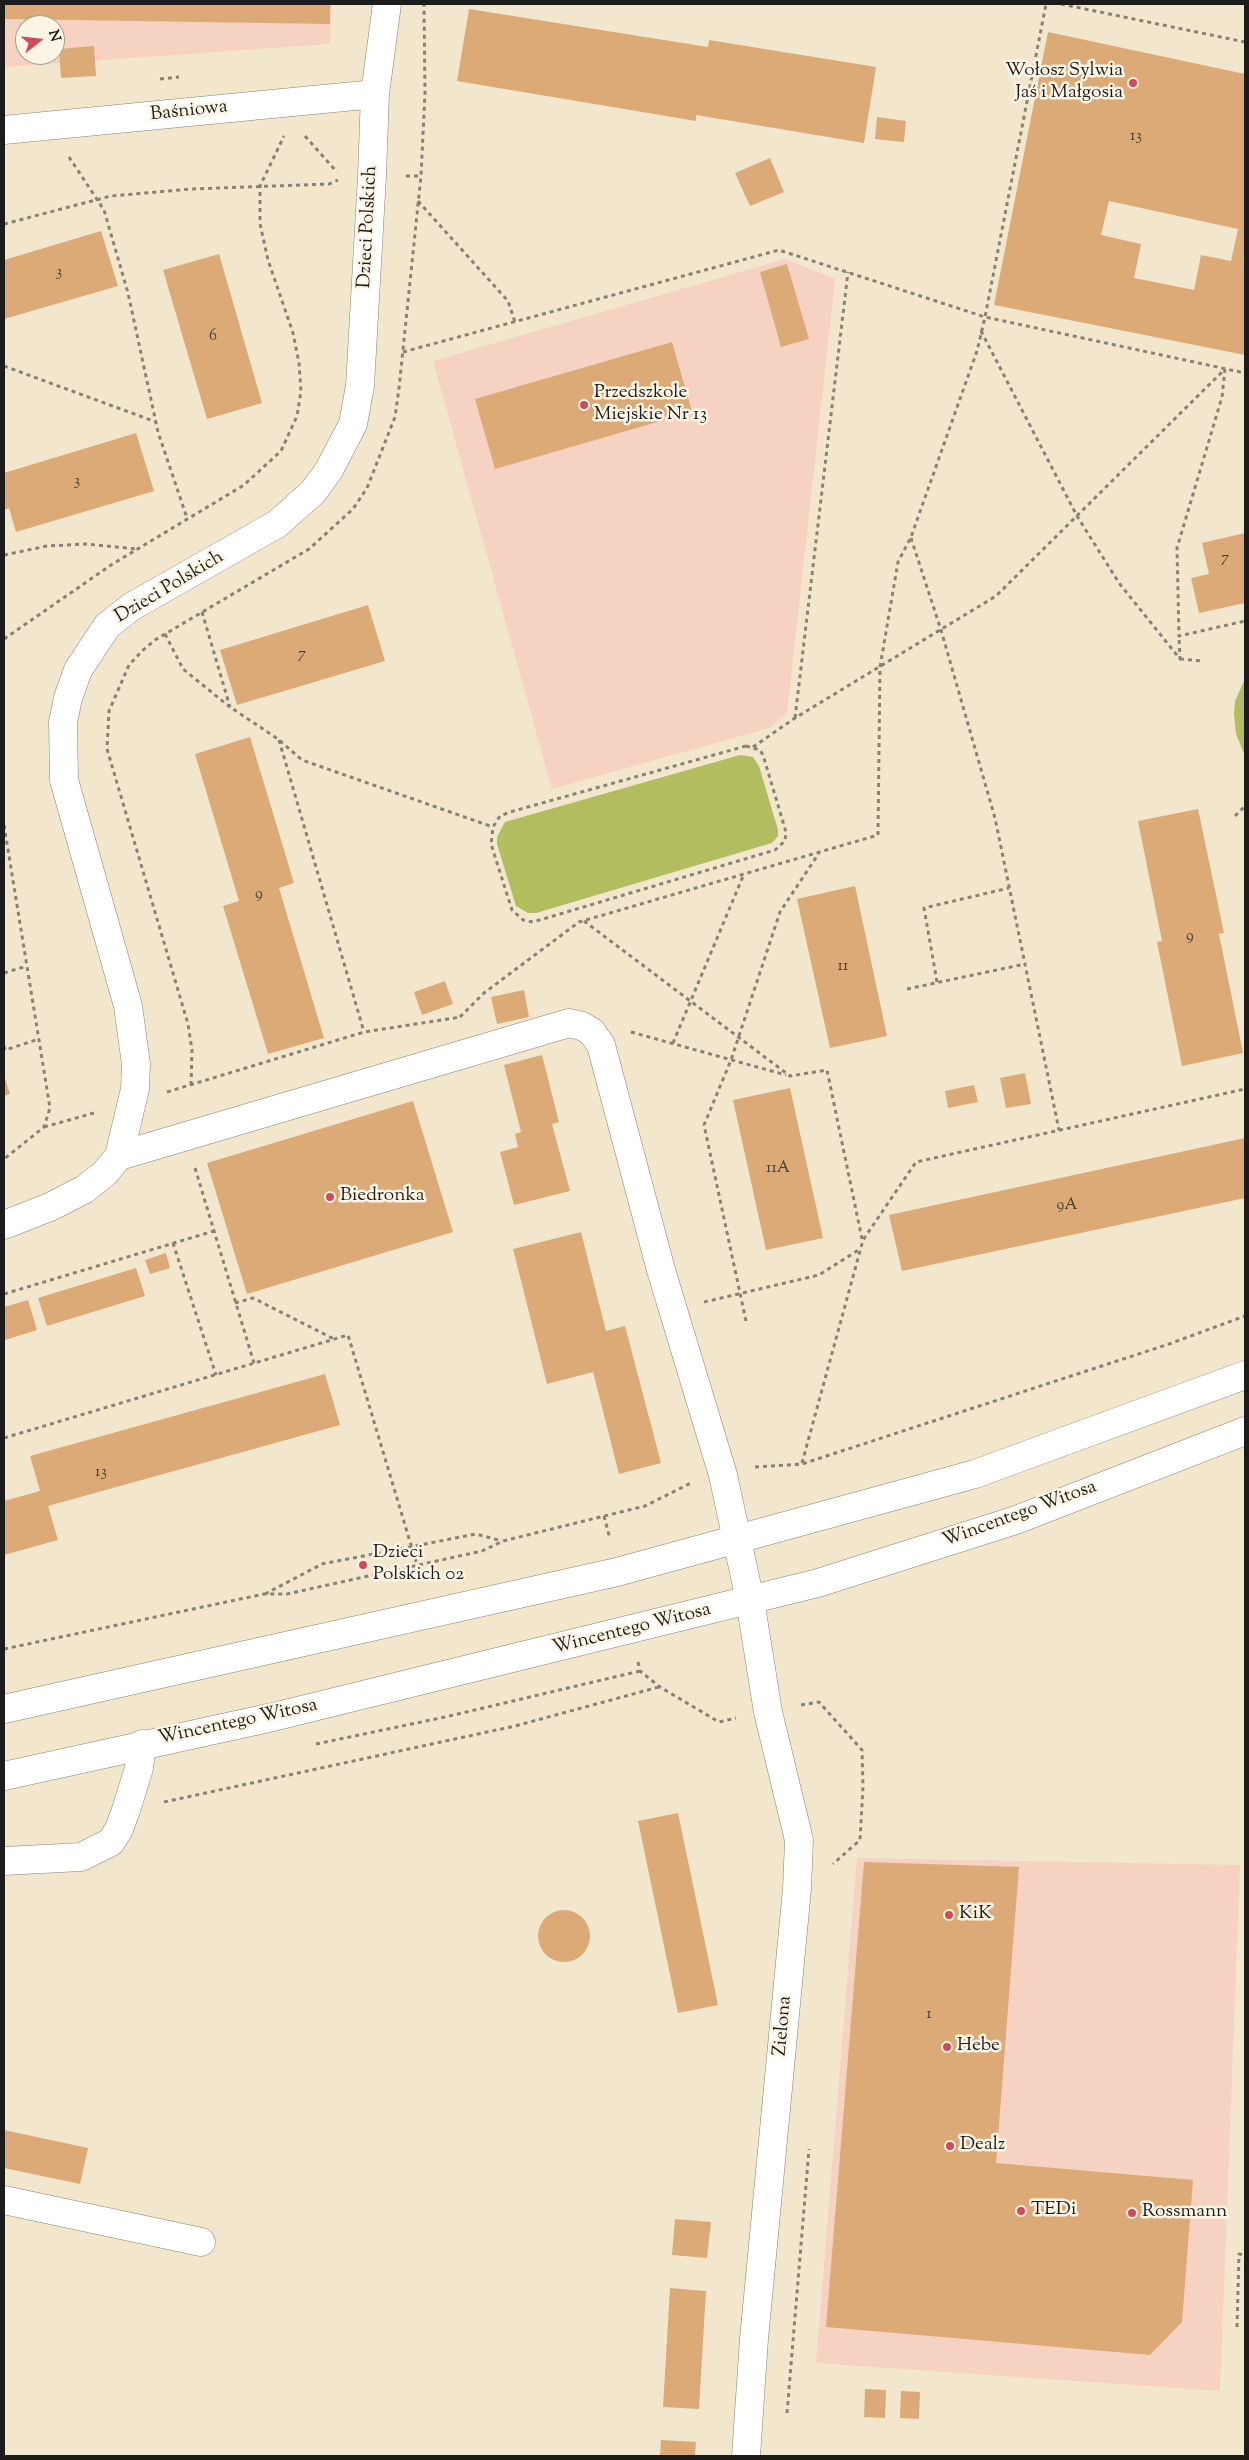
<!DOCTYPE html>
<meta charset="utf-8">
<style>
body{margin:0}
#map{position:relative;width:1249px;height:2460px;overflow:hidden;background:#f2e7cc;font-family:"Sorts Mill Goudy",serif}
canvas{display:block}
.frame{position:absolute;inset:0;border:5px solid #1c1c1c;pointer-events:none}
.north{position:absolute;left:15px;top:15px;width:50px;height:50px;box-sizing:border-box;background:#fcf5e5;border:1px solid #a29e95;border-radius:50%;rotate:74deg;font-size:14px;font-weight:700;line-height:20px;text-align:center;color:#1c1c1c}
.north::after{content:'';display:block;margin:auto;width:18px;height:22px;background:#d1495b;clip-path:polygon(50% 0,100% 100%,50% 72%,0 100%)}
</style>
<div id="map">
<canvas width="1249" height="2460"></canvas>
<div class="frame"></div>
<div class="north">N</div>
</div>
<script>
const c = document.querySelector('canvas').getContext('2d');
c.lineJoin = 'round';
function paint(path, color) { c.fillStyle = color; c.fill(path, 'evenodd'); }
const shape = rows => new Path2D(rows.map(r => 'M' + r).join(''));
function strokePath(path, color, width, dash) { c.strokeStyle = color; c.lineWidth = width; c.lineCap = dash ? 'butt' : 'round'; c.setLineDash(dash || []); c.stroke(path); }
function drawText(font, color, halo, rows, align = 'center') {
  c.font = font + ' "Sorts Mill Goudy",serif'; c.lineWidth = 5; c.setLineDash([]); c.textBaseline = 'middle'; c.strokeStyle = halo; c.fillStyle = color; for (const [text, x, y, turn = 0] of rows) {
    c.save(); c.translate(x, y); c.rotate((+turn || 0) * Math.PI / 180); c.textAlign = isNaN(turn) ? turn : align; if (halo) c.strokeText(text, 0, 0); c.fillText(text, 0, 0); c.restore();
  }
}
const built = shape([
 [4,4,332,4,330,44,4,67],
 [25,25,55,25,55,55,25,55],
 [785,259,835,279,787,713,769,728,552,789,433,361],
 [857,1858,1240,1865,1220,2391,816,2363]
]);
const green = shape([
 [1245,679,1245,756,1236,734,1234,714,1235,701],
 [740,755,753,757,759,766,778,830,778,836,772,843,536,913,528,913,516,906,497,844,497,837,505,822]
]);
const building = shape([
 [4,4,330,4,330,24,4,19],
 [469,9,708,47,709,40,876,67,864,143,696,115,696,121,457,81],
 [1048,32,1245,74,1245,355,994,305],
 [1109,201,1238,229,1231,261,1201,255,1194,290,1134,278,1141,244,1101,235],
 [94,46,96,76,61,78,59,49],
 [877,117,906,121,904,142,875,139],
 [770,158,784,192,750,206,735,173],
 [101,231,118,286,4,319,4,260],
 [219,254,262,403,207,419,163,270],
 [787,264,809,339,781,347,760,272],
 [672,342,692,412,495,469,475,399],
 [136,433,154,491,16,532,9,508,4,510,4,473],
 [1245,533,1245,603,1199,613,1191,578,1209,574,1202,543],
 [368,605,385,661,237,705,220,650],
 [250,737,294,883,279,888,324,1038,268,1054,223,906,239,901,195,754],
 [1198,809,1224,933,1219,934,1243,1053,1182,1066,1157,942,1162,941,1138,821],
 [855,886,887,1036,830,1048,797,899],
 [445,981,453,1004,422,1015,414,992],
 [524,990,529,1017,497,1024,491,997],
 [542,1055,559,1122,552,1124,570,1191,514,1205,500,1152,518,1147,515,1134,521,1132,504,1065],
 [1025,1073,1031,1104,1006,1108,1000,1078],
 [4,1075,10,1094,4,1096],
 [974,1085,978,1102,948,1108,945,1091],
 [790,1088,823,1238,766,1250,733,1100],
 [413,1101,453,1232,247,1294,207,1163],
 [1245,1138,1245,1198,902,1271,889,1215],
 [581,1232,606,1331,625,1326,661,1463,619,1474,593,1372,547,1384,513,1249],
 [166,1253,170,1268,150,1274,145,1260],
 [136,1268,145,1296,47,1326,38,1298],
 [28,1300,37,1330,5,1340,4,1307],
 [325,1374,340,1425,48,1506,58,1540,4,1555,4,1501,40,1491,30,1456],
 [678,1813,718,2005,678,2013,638,1821],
 [864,1862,1019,1867,996,2163,1193,2180,1182,2322,1150,2355,826,2327],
 '538 1936a26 26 0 1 1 52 0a26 26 0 1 1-52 0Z',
 [4,2130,88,2148,80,2184,4,2168],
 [675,2219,711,2222,707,2258,672,2255],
 [670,2288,706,2291,699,2409,663,2407],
 [865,2389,886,2390,885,2418,864,2417],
 [901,2391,920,2392,919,2419,900,2418],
 [661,2440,696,2442,695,2456,660,2456]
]);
const path = shape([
 [1061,4,1245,42],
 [160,79,179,77],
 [305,136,337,172],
 [69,157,104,210,128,293,158,432,187,518],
 [406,176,421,176],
 [418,201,508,301,515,322],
 [4,224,111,196,191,189,329,184,338,180],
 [981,331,1077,516,1119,583,1180,659,1179,636],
 [403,352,779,250,985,317,1245,373],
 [4,366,156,422],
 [1225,369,1222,397,1177,548,1179,636,1245,621],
 [911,538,941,630,995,818,1059,1130],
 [4,555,47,546,86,544,137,549],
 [202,612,230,707],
 [165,634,183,669,230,707,278,739,302,760,493,827],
 [4,639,111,565,244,485,281,451,297,416,301,391,299,363,293,333,268,260,260,224,260,186,284,136],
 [1180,659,1203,661],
 [795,718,848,272],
 [279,740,364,1032],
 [746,746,760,750,763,755,786,832,785,841,775,850,533,922,523,920,512,910,491,844,493,827,500,816,510,812,746,746],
 [753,747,795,718,996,596,1225,369],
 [1235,816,1245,806],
 [4,825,50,1108,44,1127,4,1159],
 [584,921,790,1076,827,1070,862,1239],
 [4,973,27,966],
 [937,982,924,908,1009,888],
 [907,989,1025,964],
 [460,1017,484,993,579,922,878,835,880,667,898,562,911,537,977,351,985,317,1046,4],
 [631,1032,786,1075],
 [673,1043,744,874],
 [4,1046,5,1050,39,1039],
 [191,1085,192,1050,188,1024,107,749,109,711,129,665,142,651,155,640,309,549,353,509,367,488,395,417,399,388,421,176,425,93,424,4],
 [167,1092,364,1032,461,1017],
 [44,1127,94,1113],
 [195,1168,254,1363],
 [173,1243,216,1375],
 [4,1294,214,1231],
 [704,1302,819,1275,860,1249],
 [235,1303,253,1298,334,1339],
 [746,1321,704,1125,731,1060,780,912,819,853],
 [4,1438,348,1335,417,1565],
 [802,1463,863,1240,916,1162,1245,1089],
 [755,1467,802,1464,1169,1344,1245,1316],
 [604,1516,610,1539],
 [265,1594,322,1564,476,1534,502,1541],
 [4,1649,264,1594,287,1594,482,1551,503,1541,645,1506,691,1483],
 [638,1662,640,1671,660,1687,719,1722,736,1718],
 [801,1705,819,1702,862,1750,863,1787,860,1840,833,1864],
 [316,1744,445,1717,640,1671],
 [164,1802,515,1726,659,1687],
 [1237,2327,1239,2254,1245,2255],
 [787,2413,809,2149]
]);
const minor = shape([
 [4,130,375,94],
 [119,1156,569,1023,582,1026,592,1032,601,1045,661,1270,723,1475,750,1600,768,1712,799,1840,797,1889,754,2339,746,2456],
 [4,1225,50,1207,85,1189,105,1173,119,1156,135,1089,136,1064,128,1006,64,780,63,722,68,698,78,670,107,626,131,607,277,524,313,492,329,470,353,424,360,386,372,176,375,94,387,4],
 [4,1861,81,1857,111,1842,119,1829,126,1810,139,1768,142,1744],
 [4,2200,201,2242]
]);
const major = shape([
 [4,1709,617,1572,975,1474,1245,1375],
 [4,1776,273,1717,818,1583,1016,1520,1245,1431]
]);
const markers = [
 [1133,83,5,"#d1495b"],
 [584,405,5,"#d1495b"],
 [330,1197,5,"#d1495b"],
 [363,1565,5,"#d1495b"],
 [949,1915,5,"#d1495b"],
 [947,2047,5,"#d1495b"],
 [950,2146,5,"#d1495b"],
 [1021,2211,5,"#d1495b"],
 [1132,2213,5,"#d1495b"]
];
const numberNames = [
 ["13",1136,137],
 ["3",59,273],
 ["6",213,337],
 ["3",77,482],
 ["7",1225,559],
 ["7",302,655],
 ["9",259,895],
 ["9",1190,937],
 ["11",843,967],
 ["11A",778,1169],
 ["9A",1067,1206],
 ["13",101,1473],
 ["1",929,2015]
];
const poiNames = [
 ["Wołosz Sylwia",1123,72,"right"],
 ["Jaś i Małgosia",1123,94,"right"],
 ["Przedszkole",594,394],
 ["Miejskie Nr 13",594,416],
 ["Biedronka",340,1197],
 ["Dzieci",373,1554],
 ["Polskich 02",373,1576],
 ["KiK",959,1915],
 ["Hebe",957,2047],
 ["Dealz",960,2146],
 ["TEDi",1031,2211],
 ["Rossmann",1142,2213]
];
const streetNames = [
 ["Baśniowa",189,112,-6],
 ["Dzieci Polskich",369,227,-87],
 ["Dzieci Polskich",170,588,-31],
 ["Wincentego Witosa",1020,1515,-20],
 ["Wincentego Witosa",632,1630,-14],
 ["Wincentego Witosa",238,1723,-12],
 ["Zielona",784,2026,-85]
];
paint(built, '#f5d2c2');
paint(green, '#b2bd5f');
paint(building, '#dcaa77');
strokePath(minor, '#878274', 29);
strokePath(major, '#878274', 29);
strokePath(path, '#878274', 3, [4, 4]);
strokePath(minor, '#fff', 28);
strokePath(major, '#fff', 28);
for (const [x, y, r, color] of markers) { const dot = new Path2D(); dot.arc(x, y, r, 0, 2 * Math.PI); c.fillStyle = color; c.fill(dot); strokePath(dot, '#fcf5e5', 2); }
drawText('16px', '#4c4033', null, numberNames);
drawText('19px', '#1c1c1c', '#fcf5e5', poiNames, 'left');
drawText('19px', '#1c1c1c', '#fcf5e5', streetNames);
</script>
